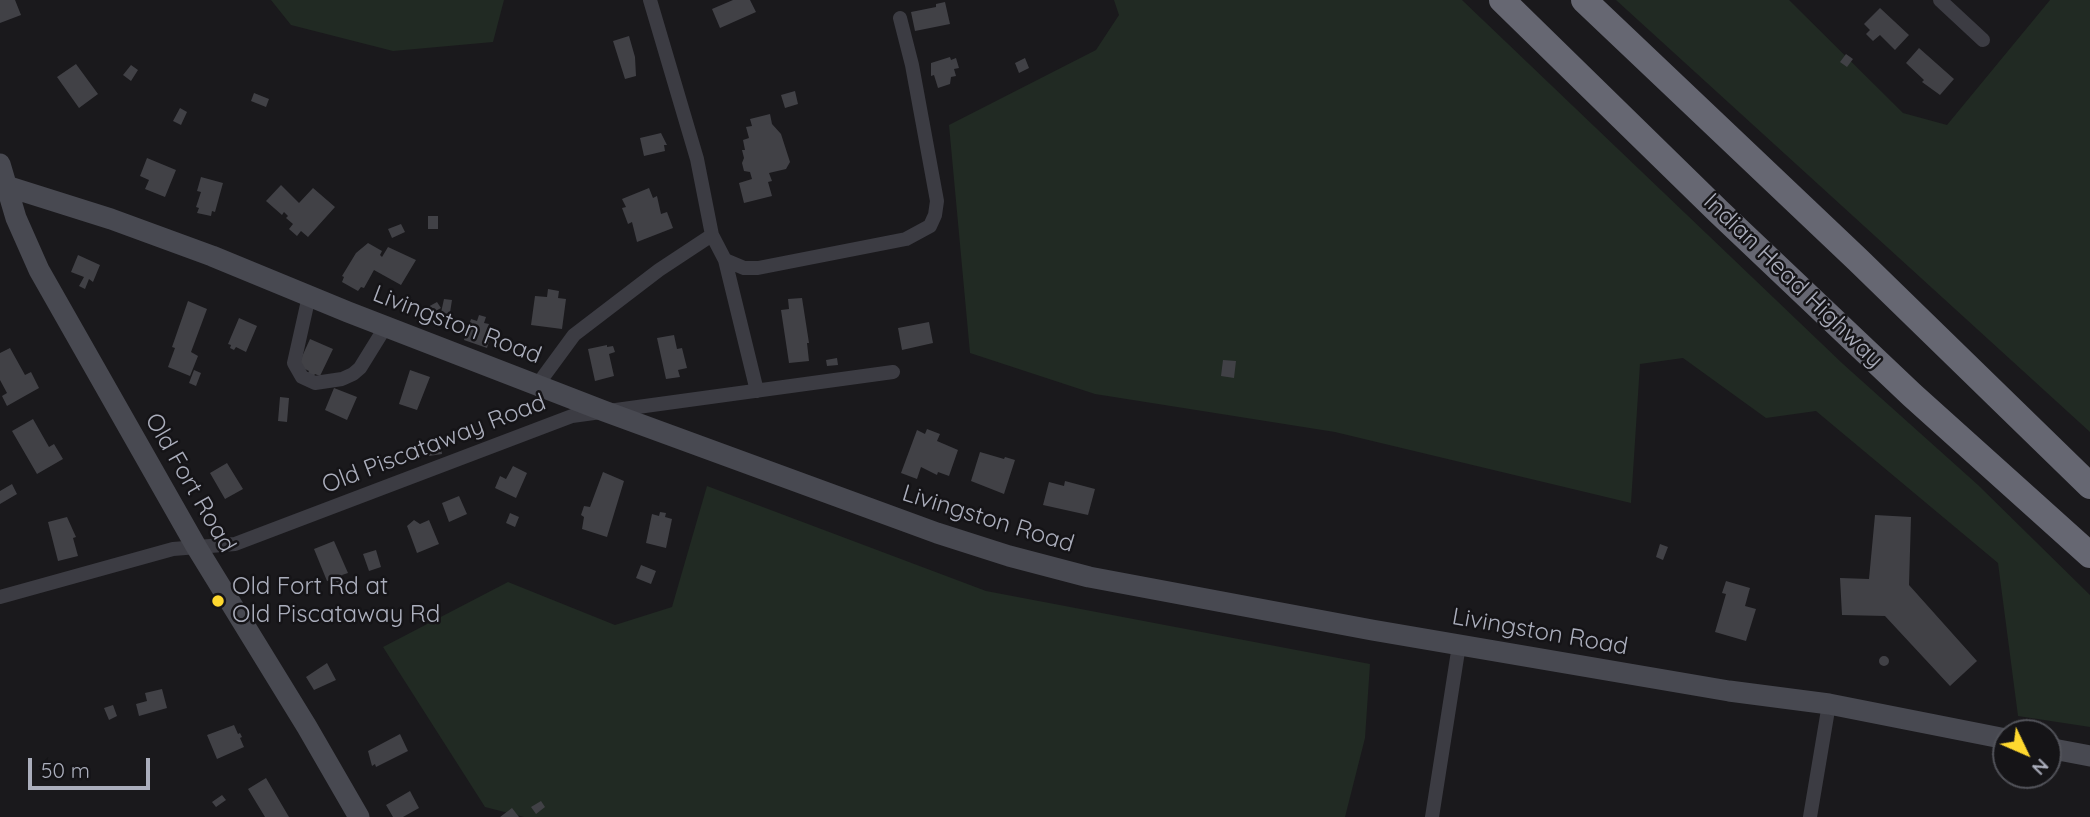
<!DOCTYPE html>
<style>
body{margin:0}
#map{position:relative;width:2090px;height:817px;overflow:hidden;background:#1a191c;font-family:Quicksand,sans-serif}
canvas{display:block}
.north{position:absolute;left:1992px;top:719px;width:70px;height:70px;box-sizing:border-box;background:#151417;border:2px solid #515259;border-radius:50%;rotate:134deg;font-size:19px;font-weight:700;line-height:28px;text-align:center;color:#abaebc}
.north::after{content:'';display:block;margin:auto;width:24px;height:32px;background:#fed82f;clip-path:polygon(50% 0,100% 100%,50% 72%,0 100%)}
.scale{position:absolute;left:28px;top:758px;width:122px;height:32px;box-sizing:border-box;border:4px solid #abaebc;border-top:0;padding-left:9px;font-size:21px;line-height:24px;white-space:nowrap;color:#abaebc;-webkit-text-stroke:5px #151417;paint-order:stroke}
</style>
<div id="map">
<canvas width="2090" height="817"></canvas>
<div class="north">N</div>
<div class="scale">50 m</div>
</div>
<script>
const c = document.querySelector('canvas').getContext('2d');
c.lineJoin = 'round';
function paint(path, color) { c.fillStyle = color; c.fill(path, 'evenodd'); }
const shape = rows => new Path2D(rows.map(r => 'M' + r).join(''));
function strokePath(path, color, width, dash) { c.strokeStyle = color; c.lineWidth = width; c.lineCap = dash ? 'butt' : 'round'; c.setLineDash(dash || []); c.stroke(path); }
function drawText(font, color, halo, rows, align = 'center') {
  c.font = font + ' Quicksand,sans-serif'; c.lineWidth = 5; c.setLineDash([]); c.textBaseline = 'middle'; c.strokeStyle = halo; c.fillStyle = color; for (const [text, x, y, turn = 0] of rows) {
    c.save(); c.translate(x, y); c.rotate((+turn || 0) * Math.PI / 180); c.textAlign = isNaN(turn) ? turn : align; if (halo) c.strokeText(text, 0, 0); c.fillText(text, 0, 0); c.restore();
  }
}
const green = shape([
 [271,0,504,0,493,42,393,51,291,25],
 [1114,0,1462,0,1843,364,1978,485,2090,595,2090,727,2018,716,1998,563,1816,411,1766,418,1683,358,1640,364,1631,503,1335,432,1095,394,970,353,949,125,1096,50,1119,15],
 [1616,0,1789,0,1903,113,1947,125,2050,0,2090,0,2090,432],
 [707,486,986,591,1370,664,1365,738,1345,817,524,817,485,807,383,647,508,582,615,625,672,607]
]);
const building = shape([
 [0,0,15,0,21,15,0,23],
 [733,0,750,0,756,12,720,28,712,9],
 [945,2,950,24,915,31,911,12,936,7,936,4],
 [1880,8,1909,35,1895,50,1880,35,1873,41,1866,34,1870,30,1864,24],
 [629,36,635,57,636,76,625,79,613,41],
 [1919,48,1954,79,1940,95,1922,82,1924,80,1906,63],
 [1846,54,1853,59,1847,67,1840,62],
 [950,57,951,60,956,58,959,68,954,69,956,76,951,77,950,84,938,88,934,75,931,76,931,63],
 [1025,58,1029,68,1019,73,1015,63],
 [76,64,98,94,79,108,57,77],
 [131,65,138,70,131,81,123,75],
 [795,91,798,104,785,108,781,95],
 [254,93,269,99,266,107,251,101],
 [180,108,187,112,181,125,173,121],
 [770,114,772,124,781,134,790,162,786,169,769,173,772,181,768,182,772,196,744,203,739,183,752,179,750,172,744,171,742,163,744,158,742,150,745,150,743,140,749,138,746,127,752,126,750,119],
 [661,133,667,145,664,145,665,151,644,156,640,138],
 [147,158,176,170,165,197,145,189,149,180,140,176],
 [201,177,223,183,215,212,212,211,211,216,197,213,199,208,196,207,201,192,197,191],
 [281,185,299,203,313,188,335,207,308,237,301,231,297,236,289,229,293,224,286,218,288,216,284,212,282,215,266,201],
 [649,188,653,198,657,196,661,214,667,212,673,228,637,242,632,222,628,224,622,208,626,207,622,199],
 [428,216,438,216,438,229,428,229],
 [401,224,405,232,392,238,388,229],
 [368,243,382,251,380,255,382,257,388,247,416,260,401,285,374,270,364,288,361,287,358,291,342,282,344,277,342,276,356,253],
 [78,255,100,265,93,282,89,279,85,289,79,286,84,277,71,272],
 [548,289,559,291,558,298,566,299,562,329,531,325,535,296,547,297],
 [802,298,809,343,807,343,809,361,789,363,781,310,789,309,788,299],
 [444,299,452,300,449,319,440,317],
 [188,301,207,309,191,352,198,356,190,376,168,367,175,348,172,347],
 [437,302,441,308,430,314,426,308],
 [479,315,486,317,484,323,489,324,486,334,491,335,487,348,464,340,471,319,477,321],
 [239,318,257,326,246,352,236,347,234,350,230,348,231,345,228,344],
 [929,322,933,343,902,350,898,328],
 [674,335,677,349,682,348,687,368,678,370,680,377,666,379,657,338],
 [310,339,333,349,320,376,315,374,313,377,307,375,309,371,303,368,300,361],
 [607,345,607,347,613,346,615,352,609,354,614,376,595,381,588,349],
 [10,348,25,375,31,372,39,388,7,406,2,396,7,393,0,380,0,353],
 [837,358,838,365,827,366,826,360],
 [1223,360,1236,361,1234,378,1221,376],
 [194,370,201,373,196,386,189,383],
 [410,370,430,377,417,410,399,404],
 [334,388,357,397,347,420,325,410],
 [280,397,289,398,287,422,278,421],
 [33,419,49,447,54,444,63,459,37,474,12,431],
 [927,429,940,434,937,441,958,450,949,476,938,472,937,475,921,467,917,479,901,473,917,430,925,434],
 [441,447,442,454,429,456,428,450],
 [980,452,1004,459,1005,457,1015,460,1004,494,971,481],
 [227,463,243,489,225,499,210,473],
 [513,466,527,473,516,498,495,488,500,476,506,479],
 [603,472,624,481,607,537,582,529,584,517,581,515,584,506,590,507],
 [1065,481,1095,489,1088,515,1043,505,1049,482,1064,486],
 [12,484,17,494,0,504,0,491],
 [459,496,467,514,449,522,442,503],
 [660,512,666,513,665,517,672,519,666,548,646,543,652,514,659,516],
 [510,513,519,517,515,527,506,523],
 [1875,515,1911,517,1909,585,1977,661,1950,686,1885,616,1842,615,1840,578,1869,579],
 [67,517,76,537,73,538,78,556,58,561,48,522],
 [414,520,420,524,429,520,439,544,417,553,407,526],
 [334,541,348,573,342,575,344,580,337,583,335,579,327,581,314,549],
 [1660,544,1668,547,1663,560,1656,557],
 [376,550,381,567,369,571,363,554],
 [641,565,656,571,651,584,636,578],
 [1726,581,1750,588,1745,606,1756,609,1746,641,1715,632,1726,594,1722,593],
 [425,607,429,615,420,620,416,611],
 '1879 661a5 5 0 1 1 10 0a5 5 0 1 1-10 0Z',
 [327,663,336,680,314,690,306,677],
 [162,689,167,708,139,716,136,704,147,701,145,693],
 [113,705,117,716,109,720,104,708],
 [234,725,238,734,240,733,242,737,240,738,244,747,217,759,207,735],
 [400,734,408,751,376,767,375,764,372,766,368,751],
 [266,778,289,817,265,817,248,789],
 [410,791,419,808,403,817,393,817,386,805],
 [222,795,226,800,216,807,212,802],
 [541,801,545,807,536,814,531,807],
 [512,808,519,817,500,817]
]);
const street = shape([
 [650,0,697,159,712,235,725,260,744,268,758,268,906,239,930,226,935,215,937,201,912,65,900,18],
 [1940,0,1983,40],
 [725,260,757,391],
 [309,296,294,363,302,377,315,383,342,379,353,374,360,368,386,326],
 [538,384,574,335,659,270,712,235],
 [0,597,173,549,235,544,572,416,893,372],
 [1432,817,1459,645],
 [1810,817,1829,704]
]);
const secondary = shape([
 [0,164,16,218,39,270,197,548,307,727,359,817],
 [0,184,111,219,212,256,348,312,604,411,937,533,1009,556,1089,577,1372,630,1729,691,1829,704,2006,739],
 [2048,748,2090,756]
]);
const highway = shape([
 [1502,0,1718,211,1912,395,2090,555],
 [1584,0,1858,260,2090,486]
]);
const markers = [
 [218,601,7,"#fed82f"]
];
const streetNames = [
 ["Indian Head Highway",1793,281,44],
 ["Livingston Road",457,325,21],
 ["Old Piscataway Road",434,444,-21],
 ["Old Fort Road",190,483,60],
 ["Livingston Road",988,519,17],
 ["Livingston Road",1540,632,10]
];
const poiNames = [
 ["Old Fort Rd at",232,587],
 ["Old Piscataway Rd",232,615]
];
paint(green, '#212a23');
paint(building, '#414146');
strokePath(street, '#3c3c43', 14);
strokePath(secondary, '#484951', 21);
strokePath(highway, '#666772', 26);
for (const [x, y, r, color] of markers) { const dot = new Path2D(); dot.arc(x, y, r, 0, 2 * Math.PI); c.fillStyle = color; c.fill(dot); strokePath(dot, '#151417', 2.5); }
drawText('24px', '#abaebc', '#151417', streetNames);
drawText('24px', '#abaebc', '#151417', poiNames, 'left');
</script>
